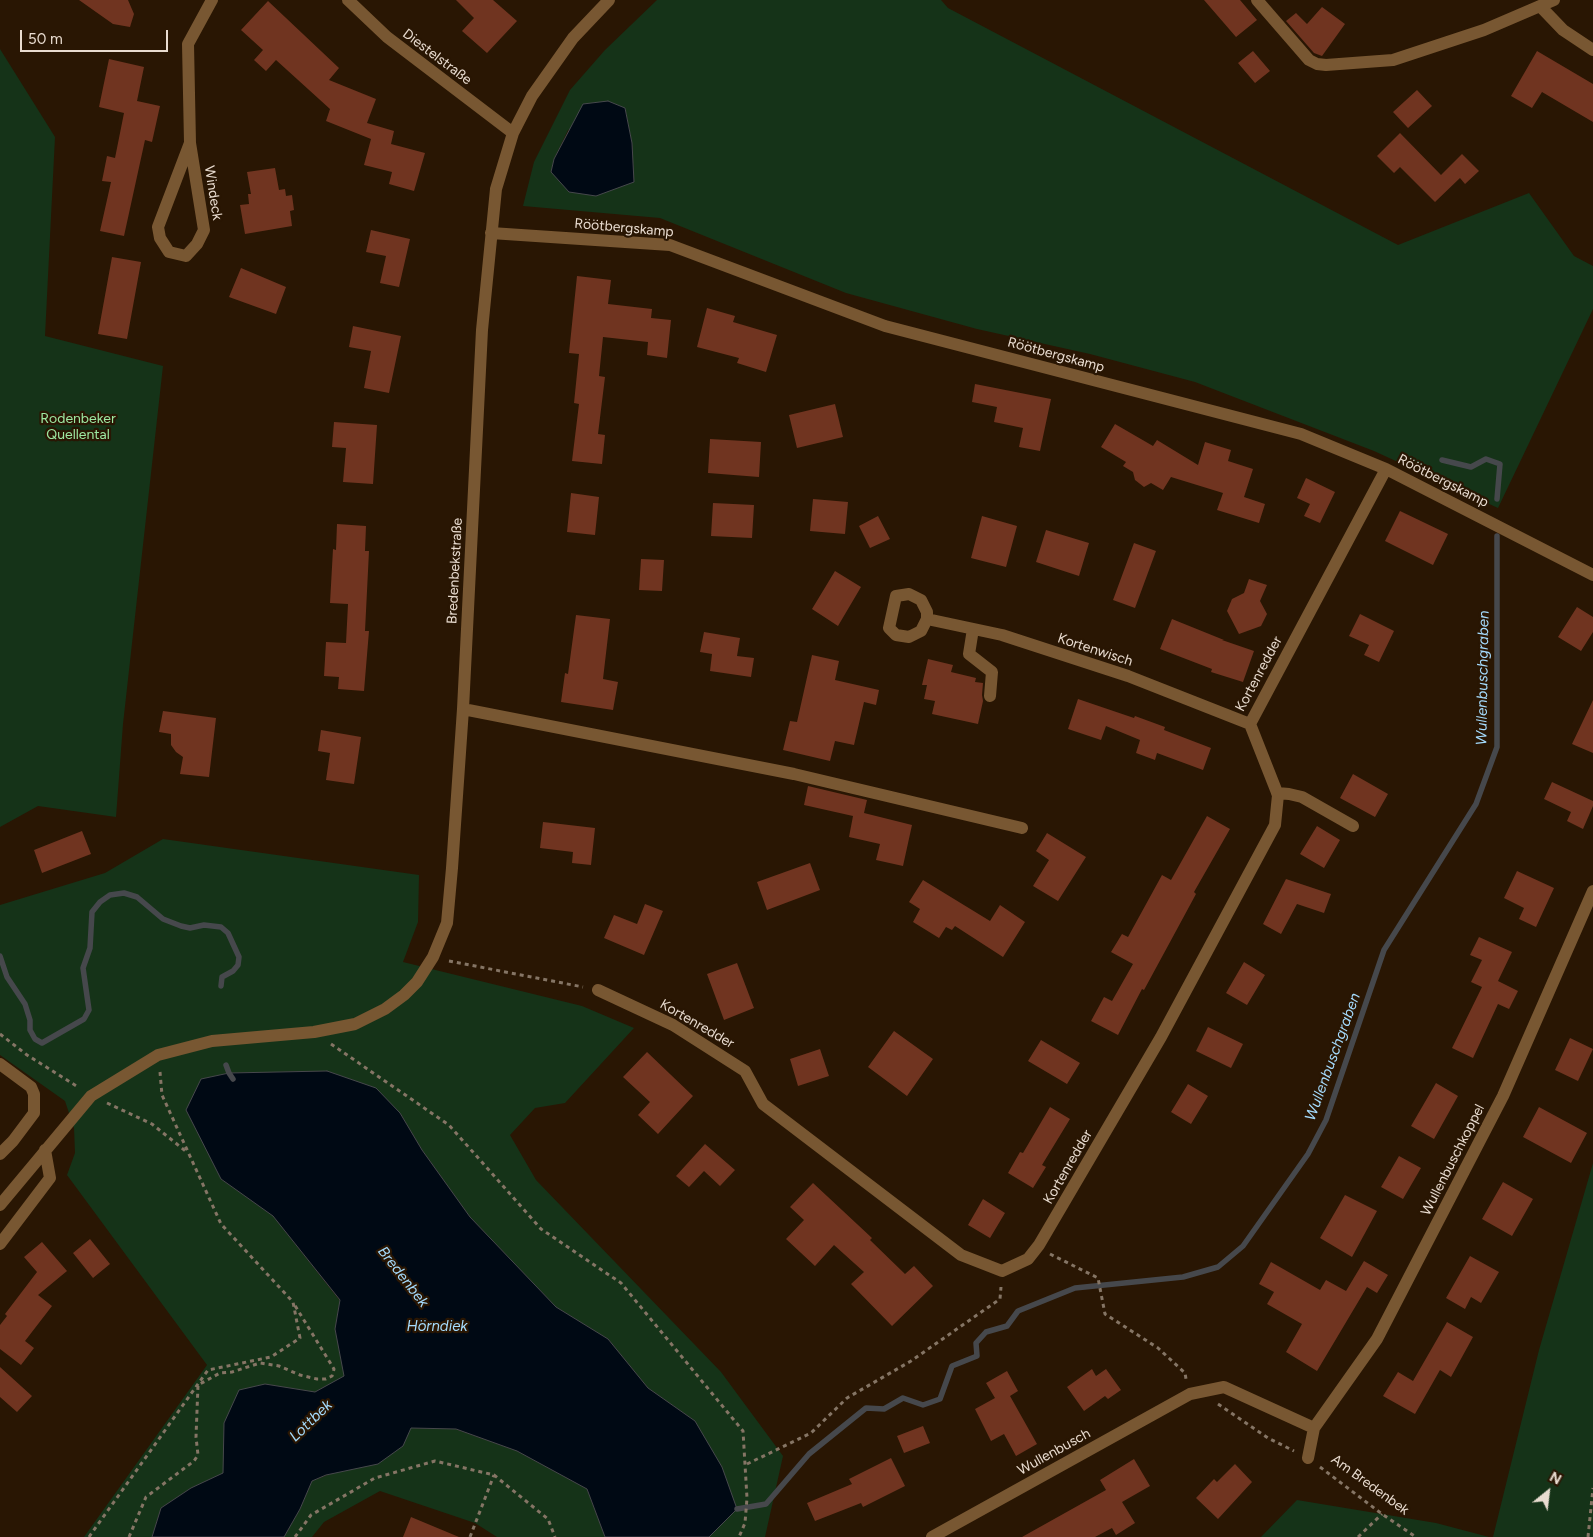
<!DOCTYPE html>
<meta charset="utf-8">
<style>
body{margin:0}
#map{position:relative;width:1593px;height:1537px;overflow:hidden;background:#291603;font-family:Figtree,sans-serif}
canvas{display:block}
.north{position:absolute;left:1523px;top:1467px;width:50px;height:50px;-webkit-text-stroke:4px #291603;paint-order:stroke;rotate:29deg;font-size:14px;font-weight:700;line-height:20px;text-align:center;color:#e9dcd0}
.north::after{content:'';display:block;margin:auto;width:18px;height:22px;background:#e9dcd0;clip-path:polygon(50% 0,100% 100%,50% 72%,0 100%)}
.scale{position:absolute;left:20px;top:30px;width:148px;height:22px;box-sizing:border-box;border:2px solid #e9dcd0;border-top:0;padding-left:6px;font-size:15px;line-height:18px;white-space:nowrap;color:#e9dcd0;-webkit-text-stroke:4px #291603;paint-order:stroke}
</style>
<div id="map">
<canvas width="1593" height="1537"></canvas>
<div class="north">N</div>
<div class="scale">50 m</div>
</div>
<script>
const c = document.querySelector('canvas').getContext('2d');
c.lineJoin = 'round';
function paint(path, color) { c.fillStyle = color; c.fill(path, 'evenodd'); }
const shape = rows => new Path2D(rows.map(r => 'M' + r).join(''));
function strokePath(path, color, width, dash) { c.strokeStyle = color; c.lineWidth = width; c.lineCap = dash ? 'butt' : 'round'; c.setLineDash(dash || []); c.stroke(path); }
function drawText(font, color, halo, rows, align = 'center') {
  c.font = font + ' Figtree,sans-serif'; c.lineWidth = 4.5; c.setLineDash([]); c.textBaseline = 'middle'; c.strokeStyle = halo; c.fillStyle = color; for (const [text, x, y, turn = 0] of rows) {
    c.save(); c.translate(x, y); c.rotate((+turn || 0) * Math.PI / 180); c.textAlign = isNaN(turn) ? turn : align; if (halo) c.strokeText(text, 0, 0); c.fillText(text, 0, 0); c.restore();
  }
}
const green = shape([
 [657,0,941,0,948,8,1398,245,1529,193,1574,256,1593,266,1593,309,1498,508,1374,451,1195,382,1090,354,977,329,846,293,660,218,523,206,534,162,570,90,605,50],
 [625,108,632,143,634,182,551,172,554,159,568,130],
 [0,49,55,137,45,336,163,366,123,724,116,817,38,806,0,827],
 [163,839,419,875,418,922,403,962,582,1006,634,1028,565,1103,535,1108,510,1135,536,1180,721,1372,783,1456,765,1537,709,1537,695,1421,648,1388,608,1339,556,1307,470,1217,422,1150,400,1113,376,1089,327,1071,229,1073,202,1079,221,1179,273,1216,340,1301,335,1329,345,1376,315,1392,265,1384,224,1423,224,1473,191,1488,161,1508,152,1537,84,1537,207,1365,67,1175,75,1153,74,1128,65,1101,0,1055,0,905,105,873],
 [1593,1163,1593,1537,1493,1537,1539,1350],
 [410,1428,455,1429,517,1451,587,1489,605,1537,497,1537,475,1523,380,1491,324,1522,312,1537,284,1537,300,1509,312,1481,403,1446],
 [1297,1500,1436,1523,1489,1537,1261,1537]
]);
const water = shape([
 [608,101,625,108,632,143,634,182,596,196,569,192,551,172,554,159,583,104,608,101],
 [327,1071,376,1088,400,1113,422,1150,470,1217,556,1307,608,1339,648,1388,695,1421,722,1467,737,1509,709,1537,605,1537,587,1489,517,1451,456,1429,411,1428,403,1446,378,1464,326,1475,312,1481,300,1509,284,1537,152,1537,161,1508,191,1488,223,1473,224,1423,239,1390,265,1384,315,1392,344,1376,335,1329,340,1300,273,1216,221,1179,186,1110,201,1079,229,1073,327,1071]
]);
const stream = shape([
 [1442,460,1471,467,1486,459,1500,464,1497,499],
 [0,956,7,977,25,1004,30,1020,30,1030,35,1039,42,1043,84,1019,89,1010,83,968,90,948,92,912,100,902,110,895,124,893,137,897,163,919,181,926,190,928,204,925,221,927,228,933,239,957,238,965,233,971,222,977,221,986],
 [226,1065,229,1073,233,1079],
 [737,1509,766,1504,809,1454,866,1408,884,1409,903,1398,923,1405,940,1399,952,1366,977,1356,976,1343,986,1332,1007,1326,1018,1311,1075,1288,1183,1277,1218,1267,1243,1246,1308,1154,1326,1120,1384,950,1476,804,1497,747,1497,536]
]);
const building = shape([
 [79,0,128,0,134,14,130,27,113,24],
 [456,0,493,0,517,21,487,53,462,31,474,18],
 [1204,0,1240,0,1257,20,1236,37],
 [268,1,339,68,329,80,376,99,367,123,394,131,391,144,425,153,414,191,389,184,392,172,364,165,371,139,326,121,330,109,276,60,266,71,254,60,263,50,241,30],
 [1322,7,1345,24,1322,56,1314,53,1286,21,1296,13,1307,24],
 [1253,51,1270,71,1255,83,1238,63],
 [1537,51,1593,84,1593,122,1542,92,1532,108,1511,96],
 [109,59,144,67,137,101,160,106,152,142,145,140,124,236,100,231,111,182,102,181,107,156,115,158,124,113,99,107],
 [1417,90,1432,106,1408,128,1393,112],
 [1400,133,1441,175,1462,154,1479,171,1465,184,1460,178,1435,202,1400,167,1394,173,1377,156],
 [275,168,279,190,285,189,286,196,292,195,294,210,290,211,292,226,245,234,240,205,249,204,248,194,251,194,247,172],
 [371,230,410,239,399,287,380,283,386,256,366,252],
 [112,257,141,262,127,339,98,334],
 [241,268,286,287,276,314,229,297],
 [577,276,611,280,608,304,652,309,651,318,671,320,667,358,647,355,648,342,603,337,599,376,605,377,598,434,605,435,602,464,572,461,579,404,574,403,579,354,569,353],
 [707,308,735,316,733,322,777,335,766,372,737,363,739,358,697,347],
 [353,326,401,336,389,393,364,388,371,351,349,347],
 [975,384,1051,399,1040,451,1019,447,1023,428,994,422,997,407,972,402],
 [835,404,843,437,797,448,789,415],
 [334,422,377,425,373,484,343,482,346,448,332,447],
 [1115,424,1153,446,1157,440,1198,465,1205,442,1231,450,1228,461,1253,469,1244,497,1265,504,1259,523,1217,510,1223,493,1171,477,1163,490,1151,483,1144,487,1135,480,1133,472,1123,466,1126,462,1101,447],
 [710,439,761,442,759,477,708,473],
 [1306,478,1335,492,1320,523,1304,516,1310,504,1297,498],
 [571,493,599,497,595,535,567,532],
 [813,499,848,502,845,534,810,531],
 [713,503,754,505,752,538,711,536],
 [1400,511,1448,534,1433,565,1385,541],
 [878,516,890,539,870,548,859,526],
 [982,516,1017,526,1006,567,971,558],
 [337,524,366,526,365,551,369,551,365,631,369,631,364,691,338,689,339,677,324,676,326,642,346,643,348,604,330,603,333,549,336,550],
 [1046,530,1089,543,1079,576,1036,562],
 [1134,543,1156,551,1135,608,1113,600],
 [641,559,664,560,662,591,639,590],
 [835,571,861,587,838,626,812,609],
 [1249,579,1267,585,1260,601,1267,614,1261,626,1239,634,1227,611,1232,599,1244,593],
 [1577,607,1593,617,1593,632,1581,651,1558,637],
 [1360,614,1394,631,1379,662,1364,655,1369,645,1349,636],
 [576,615,610,619,603,679,618,682,613,710,561,702,565,673,568,674],
 [1172,619,1224,640,1222,640,1254,651,1243,682,1211,672,1212,669,1160,649],
 [704,632,740,638,737,656,754,658,751,677,710,671,712,654,700,652],
 [812,655,839,661,835,680,879,690,876,705,864,702,854,745,835,741,830,761,783,750,790,721,797,722],
 [928,659,953,665,951,672,976,678,975,682,983,683,982,695,983,701,978,724,932,714,935,701,924,699,927,685,922,685],
 [1078,699,1134,718,1135,716,1165,727,1164,730,1211,748,1203,770,1157,753,1155,760,1136,753,1140,740,1106,726,1101,740,1068,729],
 [1593,700,1593,753,1572,744],
 [163,711,216,718,209,777,180,774,183,757,176,752,171,745,171,734,159,732],
 [321,730,361,737,354,784,326,780,330,753,318,751],
 [1353,774,1388,794,1375,817,1340,798],
 [1552,782,1593,801,1593,806,1583,829,1567,821,1571,812,1544,799],
 [808,786,867,800,864,813,912,825,903,866,876,860,880,844,849,837,853,816,804,805],
 [1207,816,1230,829,1194,892,1196,894,1176,931,1144,990,1142,989,1118,1035,1091,1021,1104,997,1112,1001,1133,964,1111,952,1122,934,1128,937,1162,875,1171,880],
 [543,822,595,828,591,865,572,863,573,852,540,848],
 [1317,826,1340,840,1324,868,1300,854],
 [82,831,91,854,42,873,34,850],
 [1047,833,1086,857,1058,901,1033,886,1049,860,1036,851],
 [810,863,820,890,767,910,757,882],
 [1517,871,1554,888,1536,927,1519,919,1524,908,1504,898],
 [1286,879,1331,894,1324,913,1297,904,1281,934,1263,924],
 [923,880,990,921,1000,905,1025,922,1003,957,955,926,952,930,946,927,939,938,913,922,920,909,909,902],
 [645,904,663,911,644,955,604,938,614,915,637,924],
 [1479,937,1512,952,1498,981,1518,991,1509,1009,1498,1004,1473,1058,1452,1048,1482,987,1471,982,1482,960,1470,955],
 [1244,962,1265,975,1247,1005,1226,993],
 [737,963,754,1008,724,1020,707,974],
 [1208,1027,1243,1044,1231,1068,1196,1051],
 [894,1031,933,1059,907,1096,868,1067],
 [1570,1038,1593,1049,1578,1081,1555,1070],
 [1041,1040,1080,1063,1067,1084,1028,1061],
 [820,1049,829,1076,798,1086,790,1059],
 [647,1052,693,1096,658,1134,638,1115,650,1102,623,1077],
 [1436,1083,1458,1096,1434,1139,1411,1126],
 [1188,1084,1208,1096,1191,1124,1171,1112],
 [1050,1107,1070,1119,1042,1165,1046,1167,1033,1188,1008,1173,1020,1152,1023,1153],
 [1539,1107,1587,1133,1571,1163,1523,1137],
 [705,1144,735,1170,720,1186,704,1171,689,1187,676,1176],
 [1399,1156,1421,1168,1403,1199,1381,1187],
 [1503,1182,1533,1199,1512,1236,1482,1219],
 [813,1183,872,1238,870,1240,905,1274,914,1266,933,1286,892,1326,851,1284,864,1272,834,1245,815,1266,786,1239,804,1220,790,1207],
 [1345,1195,1377,1211,1352,1257,1320,1238],
 [983,1199,1005,1213,990,1238,968,1225],
 [90,1239,110,1264,93,1278,73,1253],
 [42,1242,67,1271,38,1295,52,1306,25,1341,34,1348,21,1365,0,1349,0,1325,7,1316,5,1314,37,1272,24,1257],
 [1470,1256,1499,1272,1481,1303,1471,1297,1465,1309,1446,1298],
 [1364,1261,1388,1275,1377,1293,1367,1287,1317,1371,1286,1352,1302,1324,1267,1304,1274,1292,1259,1284,1271,1262,1320,1290,1326,1280,1346,1291],
 [1447,1322,1473,1337,1451,1377,1440,1370,1415,1414,1383,1396,1398,1372,1413,1381],
 [0,1367,32,1396,17,1412,0,1397],
 [1092,1369,1096,1376,1106,1369,1121,1390,1108,1399,1105,1396,1084,1411,1067,1387],
 [1007,1371,1018,1391,1010,1396,1037,1444,1016,1456,1004,1434,991,1441,975,1409,995,1398,986,1383],
 [923,1426,930,1443,904,1453,897,1436],
 [891,1458,905,1486,863,1507,861,1503,815,1521,807,1503,852,1484,849,1479],
 [1134,1459,1150,1486,1122,1502,1135,1523,1116,1535,1112,1528,1095,1537,1022,1537,1106,1490,1100,1480],
 [1235,1464,1252,1482,1218,1519,1196,1498,1214,1479,1217,1482],
 [411,1517,459,1537,403,1537]
]);
const path = shape([
 [449,961,583,987],
 [0,1034,27,1055,78,1087],
 [331,1044,449,1125,541,1229,621,1283,743,1431,747,1498,745,1523,739,1537],
 [107,1103,152,1124,188,1153],
 [1050,1254,1098,1278,1105,1314,1158,1348,1185,1373,1186,1379],
 [1218,1404,1268,1438,1294,1451],
 [747,1464,811,1433,847,1398,911,1361,1000,1299,1001,1287],
 [1320,1467,1382,1514,1416,1537],
 [89,1537,208,1370,271,1357,300,1338,293,1302,221,1224,162,1095,160,1072],
 [129,1537,146,1497,194,1461,198,1455,196,1437,198,1385,220,1373,232,1372,260,1363,279,1366,300,1375,317,1379,326,1379,332,1376,334,1369,294,1304],
 [295,1537,311,1515,375,1478,435,1461,494,1475,548,1519,555,1537],
 [470,1537,494,1475],
 [1358,1537,1382,1514],
 [1588,1537,1593,1488]
]);
const minor = shape([
 [348,0,387,37,513,133],
 [1257,0,1309,60,1317,64,1326,65,1393,60,1484,30,1554,0],
 [1540,6,1563,30,1593,50],
 [190,143,158,227,160,238,169,252,186,256,197,244,204,230,190,143,188,44,212,0],
 [491,233,670,245,885,326,1301,434,1386,469,1593,575],
 [927,619,921,631,909,637,896,635,889,628,896,596,909,594,921,600,927,612,927,619,1002,635,1128,676,1250,724],
 [973,629,969,654,992,672,990,696],
 [463,709,794,774,1022,828],
 [1277,793,1289,794,1302,797,1353,826],
 [598,990,673,1025,745,1071,763,1104,961,1255,1002,1271,1028,1259,1039,1245,1161,1037,1275,825,1278,795,1250,724,1386,469],
 [0,1064,31,1087,34,1094,34,1113,13,1141,0,1154],
 [0,1205,91,1096,158,1055,212,1041,314,1032,355,1024,385,1009,404,995,417,982,433,957,447,923,452,868,463,709,482,330,496,189,513,133,532,96,573,38,609,0],
 [0,1244,50,1178,45,1150],
 [1308,1458,1314,1428,1377,1339,1503,1096,1593,891],
 [932,1537,1190,1394,1224,1387,1314,1428]
]);
const streetNames = [
 ["Diestelstraße",437,57,37],
 ["Windeck",213,193,81],
 ["Röötbergskamp",624,228,5],
 ["Röötbergskamp",1056,355,15],
 ["Röötbergskamp",1443,481,27],
 ["Bredenbekstraße",455,571,-87],
 ["Kortenwisch",1095,650,18],
 ["Kortenredder",1259,674,-62],
 ["Kortenredder",697,1024,30],
 ["Wullenbuschkoppel",1453,1160,-63],
 ["Kortenredder",1068,1167,-60],
 ["Wullenbusch",1054,1452,-29],
 ["Am Bredenbek",1370,1485,36]
];
const parkNames = [
 ["Rodenbeker",78,419],
 ["Quellental",78,435]
];
const waterNames = [
 ["Wullenbuschgraben",1483,678,-89],
 ["Wullenbuschgraben",1333,1057,-70],
 ["Bredenbek",403,1277,52],
 ["Hörndiek",437,1327],
 ["Lottbek",311,1421,-44]
];
paint(green, '#153318');
paint(water, '#000914');
strokePath(water, '#46484c', 1);
strokePath(stream, '#46484c', 5.5);
paint(building, '#703420');
strokePath(path, '#857565', 3, [4, 4]);
strokePath(minor, '#785732', 12);
drawText('14px', '#e9dcd0', '#291603', streetNames);
drawText('14px', '#9de8a2', '#291603', parkNames);
drawText('italic 15px', '#a5dbfd', '#291603', waterNames);
</script>
